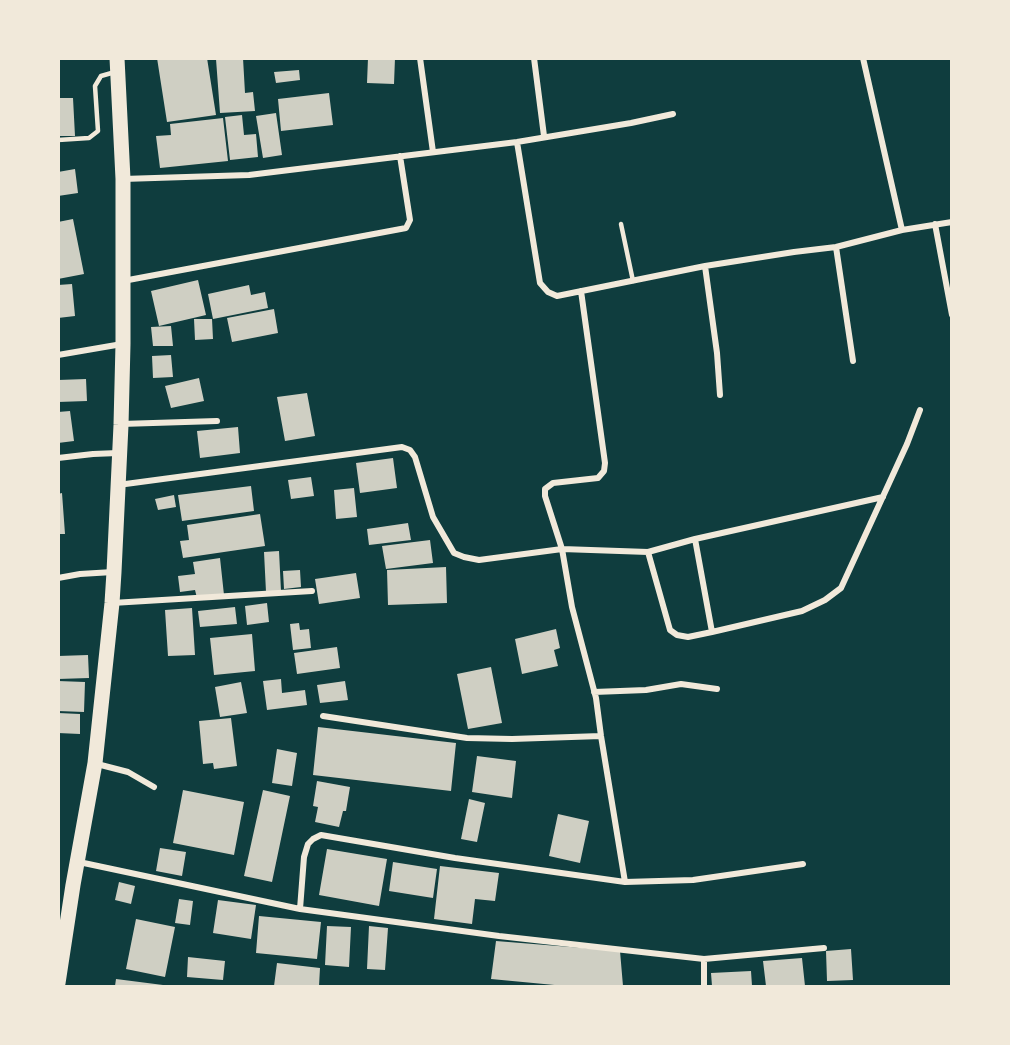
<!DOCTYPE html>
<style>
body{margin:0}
#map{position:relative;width:1010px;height:1045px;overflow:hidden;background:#0f3d3e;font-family:Overpass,sans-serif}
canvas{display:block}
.frame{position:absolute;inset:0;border:60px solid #f1e9da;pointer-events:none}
</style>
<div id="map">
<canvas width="1010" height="1045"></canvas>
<div class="frame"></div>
</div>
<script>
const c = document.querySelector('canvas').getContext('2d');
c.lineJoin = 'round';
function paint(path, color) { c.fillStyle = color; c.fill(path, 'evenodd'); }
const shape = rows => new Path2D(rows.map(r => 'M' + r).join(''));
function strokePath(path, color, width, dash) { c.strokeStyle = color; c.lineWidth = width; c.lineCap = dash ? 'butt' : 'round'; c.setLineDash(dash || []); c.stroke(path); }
const building = shape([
 [157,58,207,58,216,115,167,122],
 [243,58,245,93,253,92,255,111,220,113,216,59],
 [368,58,395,58,394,84,367,83],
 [299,70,300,80,276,83,274,72],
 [329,93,333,125,281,131,278,99],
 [58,98,73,98,75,136,58,136],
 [276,113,282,155,263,158,256,116],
 [242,115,244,135,256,134,258,157,230,160,225,117],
 [223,118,228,161,160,168,156,136,171,135,170,124],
 [75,169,78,193,58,196,58,172],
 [73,219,84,274,58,279,58,222],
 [198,280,206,315,159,326,151,291],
 [72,284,75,316,58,318,58,285],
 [249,285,251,295,265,292,268,308,213,319,208,294],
 [274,309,278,333,232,342,227,318],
 [194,319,212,319,213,339,195,340],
 [171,326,173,346,153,346,151,327],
 [171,355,173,377,153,378,152,356],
 [199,378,204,401,171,408,165,386],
 [86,379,87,401,58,402,58,380],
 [307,393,315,436,285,441,277,397],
 [70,411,74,441,58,443,58,412],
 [238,427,240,453,200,458,197,431],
 [393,458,397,488,360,493,356,463],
 [311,477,314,496,291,499,288,480],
 [251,486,254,511,182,521,178,495],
 [354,488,357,517,336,519,334,490],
 [62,493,65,534,58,534,58,494],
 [174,495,176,507,158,510,155,499],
 [260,514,265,546,183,558,180,541,189,540,187,525],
 [408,523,411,540,369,545,367,529],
 [430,540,433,563,386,569,382,546],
 [279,551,281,591,266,592,264,552],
 [220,558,224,595,197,598,195,590,180,592,178,576,195,574,193,562],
 [446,567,447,603,388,605,387,570],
 [300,570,301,587,284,589,283,571],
 [356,573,360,598,319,604,315,579],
 [267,603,269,622,247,625,245,606],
 [235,607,237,624,200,627,198,611],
 [192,608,195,655,168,656,165,610],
 [299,623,300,630,309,629,311,648,293,650,290,624],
 [556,629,560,648,554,650,558,666,522,674,515,639],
 [252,634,255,671,214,675,210,638],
 [337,647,340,668,297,674,294,653],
 [88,655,89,678,58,679,58,656],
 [491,667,502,723,468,729,457,674],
 [281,679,282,693,305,690,307,705,267,710,263,681],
 [58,681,85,682,84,712,58,711],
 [345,681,348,700,320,703,317,685],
 [241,682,247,713,220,717,215,687],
 [58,713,80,714,80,734,58,733],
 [231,718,237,766,214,769,213,763,203,764,199,721],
 [318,727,456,743,451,791,313,775],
 [277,749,297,753,292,786,272,783],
 [477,756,516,761,512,798,472,792],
 [317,781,350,787,346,811,343,811,339,827,315,822,318,807,313,806],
 [183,790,244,802,234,855,173,843],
 [263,790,290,796,272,882,244,876],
 [469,799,485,803,477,842,461,839],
 [558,814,589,821,580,863,549,856],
 [160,848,186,852,182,876,156,871],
 [327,849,387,859,379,906,319,895],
 [393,862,437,869,433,898,389,891],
 [440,866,499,873,495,901,475,899,472,924,434,919],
 [119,882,135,886,131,904,115,900],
 [179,899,193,901,190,925,175,923],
 [218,900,256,905,251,939,213,933],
 [259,916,321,922,317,959,256,953],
 [136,919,175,927,165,977,126,969],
 [327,926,351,927,349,967,325,965],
 [369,926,388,928,385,970,367,969],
 [496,941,620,951,623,986,565,986,491,979],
 [851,949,853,980,827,981,826,951],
 [188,957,225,961,223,980,187,977],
 [802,958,805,986,766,986,763,961],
 [277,963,320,968,319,986,274,986],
 [751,971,752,986,712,986,711,973],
 [116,979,163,985,163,986,115,986]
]);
const service = shape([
 [58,140,89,138,98,131,95,86,101,76,115,72],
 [621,224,633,281]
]);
const minor = shape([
 [420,58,433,152],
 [534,58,544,136],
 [863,58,902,230],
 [517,142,540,283,548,292,557,296,705,266,794,252,836,247,902,230,952,222],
 [123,179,249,175,517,142,631,123,673,114],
 [935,224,952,315],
 [836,247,853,361],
 [705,266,717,353,720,395],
 [123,281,406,228,410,220,400,156],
 [581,291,605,463,604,471,598,478,553,483,545,489,545,496,562,549,572,607,596,698,601,736,625,882],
 [58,355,122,344],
 [121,424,217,421],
 [58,458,93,454,118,453],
 [118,485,402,447,410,450,415,457,433,517,454,553,464,557,479,560,562,549,648,552,695,539,883,497],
 [648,552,670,630,677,635,688,637,712,632,695,539],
 [58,578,80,574,113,572],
 [112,603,312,591],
 [712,632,802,611,825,600,841,588,907,444,920,410],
 [594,692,646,690,681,684,717,689],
 [323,716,467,738,512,739,601,736],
 [97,764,128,772,154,787],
 [79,862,300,909,304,857,308,844,313,839,321,835,455,858,625,882,693,880,803,864],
 [300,909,499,936,704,959,824,948],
 [704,959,704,986]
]);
const primary = shape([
 [58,983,73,885,95,763,112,603,114,572,121,425,123,344,123,179,117,58]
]);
paint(building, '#cfcfc3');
strokePath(service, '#f1e9da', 4.5);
strokePath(minor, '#f1e9da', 6);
strokePath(primary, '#f1e9da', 15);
</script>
